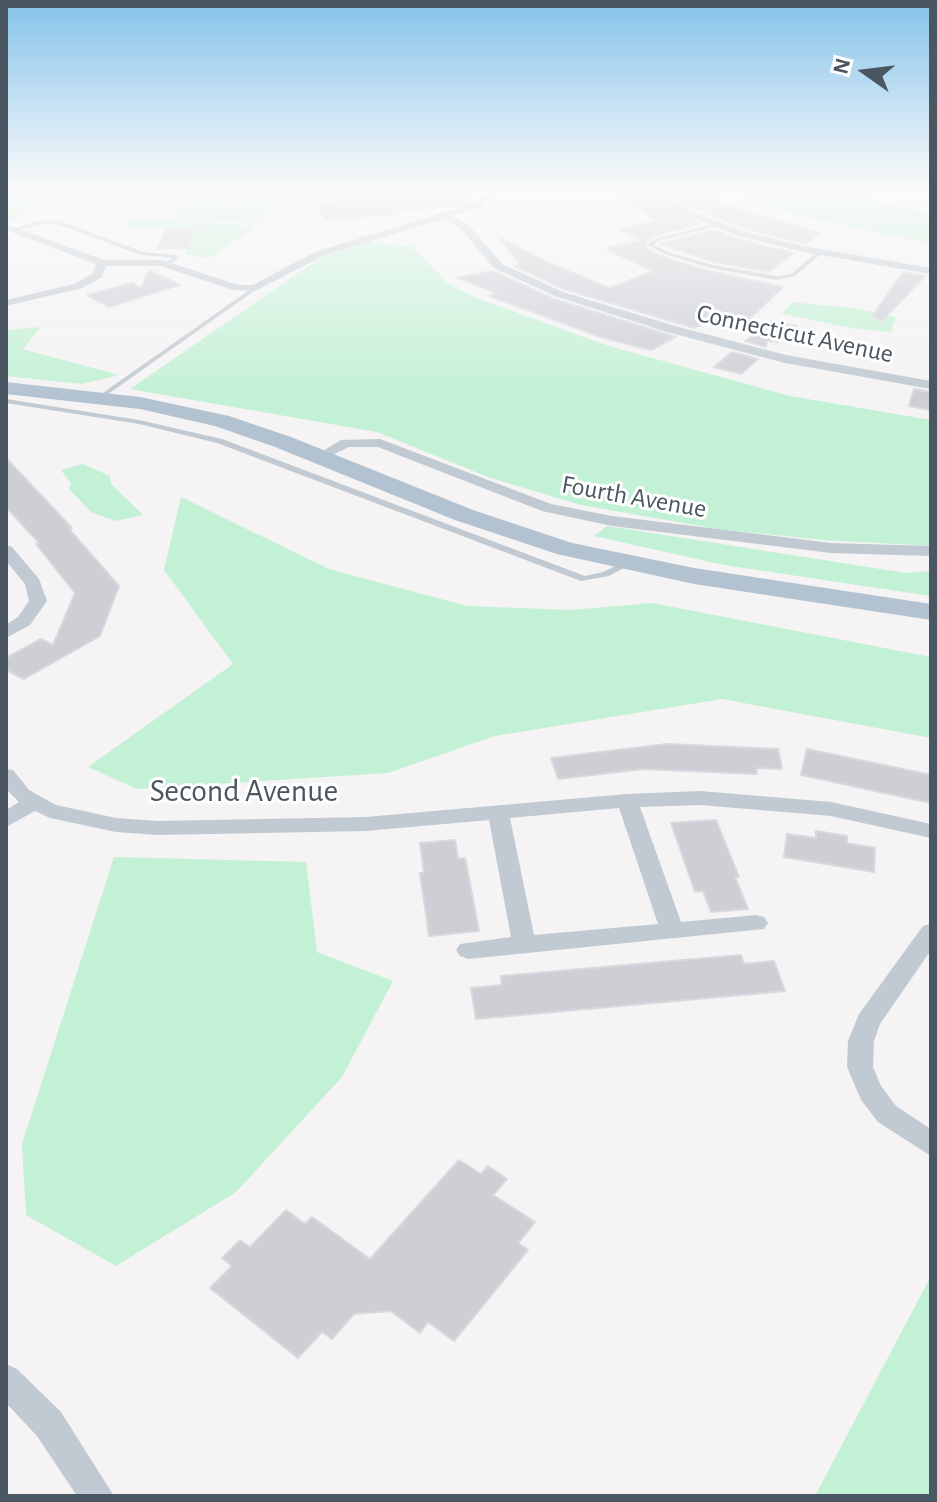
<!DOCTYPE html>
<style>
body{margin:0}
#map{position:relative;width:937px;height:1502px;overflow:hidden;background:#f5f3f3;font-family:"Alegreya Sans",sans-serif}
canvas{display:block}
.frame{position:absolute;inset:0;border:8px solid #4a5661;pointer-events:none}
.north{position:absolute;left:825px;top:32px;width:80px;height:80px;-webkit-text-stroke:6px #fff;paint-order:stroke;rotate:284deg;font-size:22px;font-weight:700;line-height:32px;text-align:center;color:#4a5661}
.north::after{content:'';display:block;margin:auto;width:28px;height:36px;background:#4a5661;clip-path:polygon(50% 0,100% 100%,50% 72%,0 100%)}
</style>
<div id="map">
<canvas width="937" height="1502"></canvas>
<div class="frame"></div>
<div class="north">N</div>
</div>
<script>
const c = document.querySelector('canvas').getContext('2d');
c.lineJoin = 'round';
function paint(path, color) { c.fillStyle = color; c.fill(path, 'evenodd'); }
const shape = rows => new Path2D(rows.map(r => 'M' + r).join(''));
function strokePath(path, color, width, dash) { c.strokeStyle = color; c.lineWidth = width; c.lineCap = dash ? 'butt' : 'round'; c.setLineDash(dash || []); c.stroke(path); }
function drawText(font, color, halo, rows, align = 'center') {
  c.font = font + ' "Alegreya Sans",sans-serif'; c.lineWidth = 6; c.setLineDash([]); c.textBaseline = 'middle'; c.strokeStyle = halo; c.fillStyle = color; for (const [text, x, y, turn = 0] of rows) {
    c.save(); c.translate(x, y); c.rotate((+turn || 0) * Math.PI / 180); c.textAlign = isNaN(turn) ? turn : align; if (halo) c.strokeText(text, 0, 0); c.fillText(text, 0, 0); c.restore();
  }
}
const green = shape([
 [6,186,341,186,343,194,330,201,287,203,277,208,166,203,33,205,13,220,6,220],
 [722,186,808,186,931,213,931,244,792,214],
 [185,205,272,210,259,223,169,218],
 [130,220,172,220,257,226,209,258,185,254,195,228,126,229],
 [370,242,411,246,450,285,479,299,609,346,790,396,931,420,931,546,823,540,717,529,581,505,488,477,377,432,130,389,320,258],
 [792,302,853,308,896,317,891,332,857,329,782,314],
 [41,327,23,349,119,375,82,384,6,376,6,330],
 [83,464,110,476,111,484,143,515,115,521,91,512,69,489,71,484,61,470],
 [181,497,329,569,467,606,571,610,652,603,931,657,931,738,722,699,495,736,388,773,137,789,88,767,233,664,164,570],
 [607,526,906,573,931,571,931,596,724,565,594,536],
 [114,857,306,862,317,952,393,981,342,1077,236,1192,116,1266,26,1215,22,1144],
 [931,1276,931,1496,815,1496]
]);
const building = shape([
 [358,186,456,186,471,201,454,206,399,211,401,214,326,220,314,204,362,199,359,196,365,195,358,186],
 [604,186,634,186,700,224,653,236,645,243,646,248,666,258,709,271,783,287,742,326,713,318,694,328,564,289,514,266,521,265,499,237,549,263,610,288,653,271,608,250,611,250,607,248,644,240,619,230,655,221,604,186],
 [655,186,694,186,726,205,821,233,806,244,747,229,695,209,655,186],
 [195,228,188,248,157,249,166,229,195,228],
 [715,230,737,239,794,253,769,272,714,262,659,244,715,230],
 [149,270,180,285,109,307,87,295,132,283,141,288,149,270],
 [493,271,554,299,676,337,651,350,604,338,489,296,497,293,457,278,493,271],
 [903,272,925,276,881,322,873,315,903,272],
 [771,321,797,326,778,342,767,341,766,347,745,341,771,321],
 [732,352,758,359,741,374,714,367,732,352],
 [914,389,931,392,931,410,909,406,914,389],
 [6,458,72,528,69,529,119,586,100,636,24,679,6,670,6,658,41,639,53,645,75,593,36,544,39,543,6,507,6,458],
 [667,744,778,749,782,769,756,768,757,774,643,769,558,779,551,758,667,744],
 [807,749,931,775,931,803,801,775,807,749],
 [716,820,739,877,735,877,748,909,711,912,703,891,695,892,671,823,716,820],
 [816,831,847,836,847,843,875,848,874,872,784,857,787,834,816,838,816,831],
 [455,840,458,859,465,858,479,931,429,936,420,873,424,873,420,843,455,840],
 [741,955,744,964,774,961,785,991,476,1019,471,988,502,985,501,976,741,955],
 [459,1160,481,1174,488,1166,507,1179,493,1195,535,1222,518,1243,528,1250,454,1341,428,1322,420,1333,391,1311,354,1314,332,1339,322,1332,298,1358,210,1288,232,1266,222,1258,240,1240,250,1247,286,1210,305,1224,312,1217,370,1259,459,1160]
]);
const lane = shape([
 [57,220,144,252,177,255,180,257,168,266,164,266,164,264,172,258,141,255,56,224,38,225,15,231,12,229,38,221,57,220],
 [717,223,719,226,658,241,654,245,671,253,713,265,777,276,791,274,817,252,822,253,795,276,777,280,710,268,667,255,647,245,654,239,717,223],
 [255,286,257,287,257,289,101,399,97,399,97,397,255,286],
 [6,399,139,420,222,439,585,576,603,572,626,561,632,561,633,563,609,576,581,581,217,443,139,424,6,403,6,399]
]);
const street = shape([
 [494,186,505,186,480,207,452,216,469,225,502,264,563,292,675,326,786,355,931,381,931,389,785,363,667,332,555,296,494,268,461,229,443,219,323,256,255,291,233,290,161,266,106,266,101,278,82,288,6,306,6,300,74,284,92,274,96,264,6,230,6,224,104,260,162,260,238,285,253,285,315,252,474,203,494,186],
 [637,186,649,186,694,212,746,232,803,246,931,268,931,274,803,252,738,236,688,216,637,186],
 [902,186,931,188,931,194,904,188,902,186],
 [380,439,551,504,612,516,831,543,931,546,931,556,831,553,612,526,542,511,378,447,349,447,320,461,313,457,341,440,380,439],
 [6,545,12,547,39,579,47,601,30,625,6,638,6,625,18,617,29,601,25,584,6,561,6,545],
 [6,769,13,770,29,790,56,805,116,818,158,821,366,817,627,794,700,791,831,802,931,824,931,838,831,816,700,805,640,807,681,922,756,915,764,917,768,923,764,929,468,959,460,956,456,950,460,944,511,937,489,820,366,831,158,835,116,832,50,818,35,811,6,827,6,810,19,802,6,789,6,769],
 [619,808,658,924,534,935,510,818,619,808],
 [931,924,931,950,880,1024,874,1041,873,1067,881,1086,896,1106,931,1129,931,1156,878,1122,861,1100,847,1067,848,1041,859,1014,923,926,931,924],
 [6,1364,17,1369,61,1412,114,1496,77,1496,37,1436,6,1403,6,1364]
]);
const primary = shape([
 [6,382,140,397,229,416,291,437,473,510,572,543,694,568,931,604,931,620,694,584,557,554,455,520,275,447,215,426,140,409,6,394,6,382]
]);
const farStreetnames = [
 ["Connecticut Avenue",795,334,12],
 ["Fourth Avenue",634,497,10]
];
const streetNames = [
 ["Second Avenue",244,791]
];
paint(green, '#c3f1d5');
paint(building, '#cdcfd5');
strokePath(building, '#d7d9de', 2);
paint(lane, '#c1cad2');
paint(street, '#c1cad2');
paint(primary, '#b3c2d1');
const sky = c.createLinearGradient(0, 0, 0, 397);
sky.addColorStop(0, '#85c3ea');
sky.addColorStop(0.47, '#fafafa');
sky.addColorStop(1, '#fafafa00');
c.fillStyle = sky;
c.fillRect(0, 0, 937, 397);
drawText('26px', '#4a5661', '#fff', farStreetnames);
drawText('32px', '#4a5661', '#fff', streetNames);
</script>
